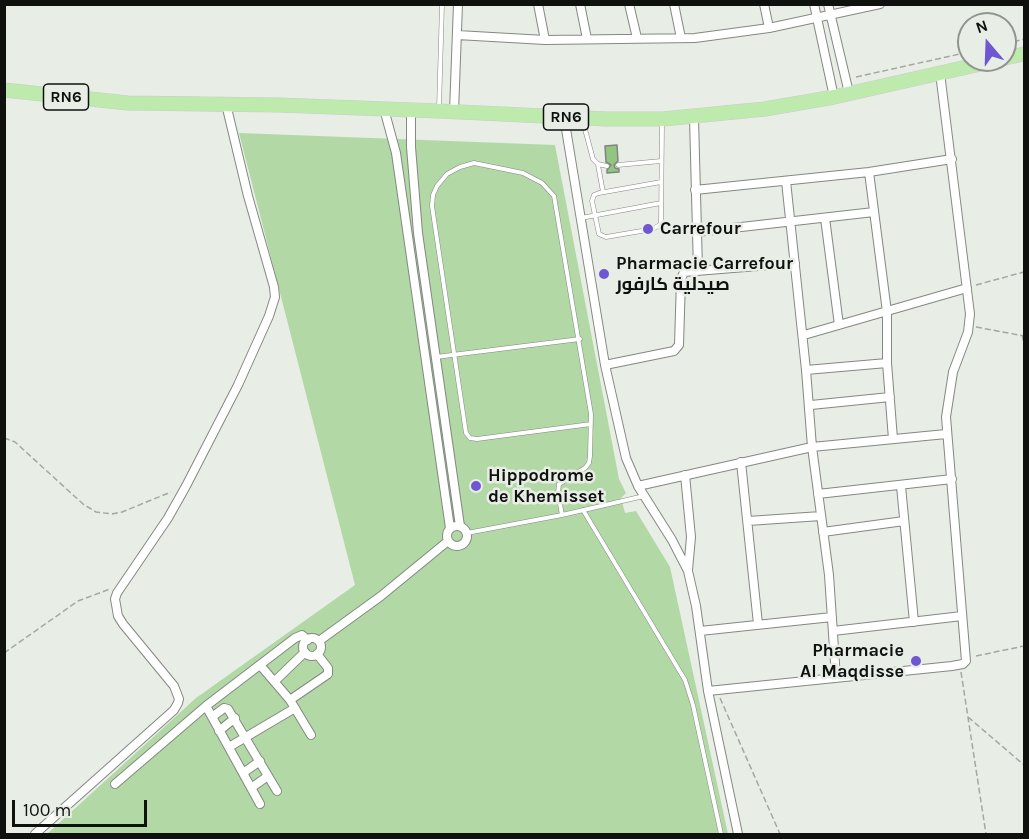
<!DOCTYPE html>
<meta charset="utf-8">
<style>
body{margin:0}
#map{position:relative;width:1029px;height:839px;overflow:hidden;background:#e8ede6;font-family:Karla,sans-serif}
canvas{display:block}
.frame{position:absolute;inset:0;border:6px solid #0f110f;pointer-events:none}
.north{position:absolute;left:957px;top:12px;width:60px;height:60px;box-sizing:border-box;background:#e8ede6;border:2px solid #919590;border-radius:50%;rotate:341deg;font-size:16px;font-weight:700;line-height:24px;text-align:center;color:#0f110f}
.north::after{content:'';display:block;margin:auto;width:21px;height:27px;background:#6f57d1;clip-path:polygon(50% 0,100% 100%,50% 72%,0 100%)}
.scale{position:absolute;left:12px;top:800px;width:135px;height:27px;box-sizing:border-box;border:3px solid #0f110f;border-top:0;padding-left:8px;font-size:18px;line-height:21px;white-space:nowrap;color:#0f110f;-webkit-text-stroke:4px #e8ede6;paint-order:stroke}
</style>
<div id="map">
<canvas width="1029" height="839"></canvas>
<div class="frame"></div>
<div class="north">N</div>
<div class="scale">100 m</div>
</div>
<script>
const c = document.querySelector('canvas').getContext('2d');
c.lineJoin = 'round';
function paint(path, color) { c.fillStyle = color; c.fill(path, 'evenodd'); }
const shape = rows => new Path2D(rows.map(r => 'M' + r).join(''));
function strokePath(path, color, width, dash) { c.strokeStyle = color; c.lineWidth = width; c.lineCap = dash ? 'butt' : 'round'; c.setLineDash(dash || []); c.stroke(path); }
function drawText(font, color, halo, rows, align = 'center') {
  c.font = font + ' Karla,Cairo,sans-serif'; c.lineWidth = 5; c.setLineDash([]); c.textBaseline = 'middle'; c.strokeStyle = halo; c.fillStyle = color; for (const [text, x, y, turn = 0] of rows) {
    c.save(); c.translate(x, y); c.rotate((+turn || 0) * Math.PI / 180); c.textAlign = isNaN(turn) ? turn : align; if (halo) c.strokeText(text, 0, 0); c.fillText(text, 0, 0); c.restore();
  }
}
const green = shape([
 [239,133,555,145,619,479,626,493,621,498,625,513,636,511,670,567,728,834,47,834,196,698,355,585]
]);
const building = shape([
 [617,145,618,161,614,165,615,168,619,169,619,172,607,173,607,170,611,165,606,162,605,146,617,145]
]);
const path = shape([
 [1005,44,1024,39],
 [856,77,969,52],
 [976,285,1024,272],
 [976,327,1024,336],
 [1022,335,1024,343],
 [4,438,15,442,83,504,96,512,112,514,122,512,171,492],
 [4,653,78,601,110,589],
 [976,656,1024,646],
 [961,672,986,834],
 [720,698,780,834],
 [968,717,1024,765]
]);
const service = shape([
 [439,109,442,4],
 [583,122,593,159,598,164,607,166],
 [598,165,603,192],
 [618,165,661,161],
 [661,182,599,193,594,195,592,201,599,234,606,237,653,229,661,224,662,123],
 [581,218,661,203],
 [436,357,580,339],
 [583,510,685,680,693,705,721,834],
 [562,515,558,493,559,484,585,468,589,463,590,456,591,414,554,196,542,183,523,173,474,163,460,167,447,174,437,186,433,195,432,206,466,433,470,438,477,439,591,424],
 [467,533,562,515,644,496]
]);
const minor = shape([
 [538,4,545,40],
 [580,4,587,39],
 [629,4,637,38],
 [674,4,681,38],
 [764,4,769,28],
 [814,4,834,97],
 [828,4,849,93],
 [457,35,545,40,695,38,769,28,880,4],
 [384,109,396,153,450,528],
 [411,111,411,147,418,233,460,526],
 [454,112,458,4],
 [564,117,605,365,621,436,626,458,638,486,672,540,688,571,696,606,708,691,738,834],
 [694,118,698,270],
 [869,172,887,312,887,363,893,439],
 [786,181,806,370],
 [695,190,869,172,952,159],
 [825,218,839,325],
 [697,232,874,212],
 [804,335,967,288],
 [605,365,674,351,679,345,681,279,684,272,795,263],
 [811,405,890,397],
 [741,462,758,624],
 [685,475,691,537,688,570],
 [638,486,812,447,946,434],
 [901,486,914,622],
 [818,494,952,479],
 [748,521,821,516],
 '447 536a10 10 0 1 1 20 0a10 10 0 1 1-20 0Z',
 [823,532,904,521],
 [700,631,832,617],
 [833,631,962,616],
 '303 647a9 9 0 1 1 18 0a9 9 0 1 1-18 0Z',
 [319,641,381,596,448,541],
 [260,665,290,700,311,735],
 [836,678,829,575,812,447,806,370,887,363],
 [275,681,305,652],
 [708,691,952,666,963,664,966,661,946,417,953,372,968,332,970,314,940,73],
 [290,700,328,674,328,668,317,654],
 [206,706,260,804],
 [212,717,224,708,228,709,277,791],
 [219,731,235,718],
 [229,747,295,708],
 [243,773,260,761],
 [115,784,206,706,295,638,302,635,308,640],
 [251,788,268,776],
 [35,834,174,710,178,703,179,699,174,686,123,624,118,616,115,599,117,593,168,518,186,486,238,385,269,316,275,297,274,287,248,196,226,104]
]);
const primary = shape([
 [1005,58,1024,54],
 [4,90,128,103,279,105,439,111,606,119,663,119,765,109,834,97,998,60]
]);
const markers = [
 [648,229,6,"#6f57d1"],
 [604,274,6,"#6f57d1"],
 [476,486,6,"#6f57d1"],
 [916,661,6,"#6f57d1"]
];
const shields = [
 [66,97,45],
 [566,117,45]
];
const shieldNames = [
 ["RN6",66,97],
 ["RN6",566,117]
];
const poiNames = [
 ["Carrefour",660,229],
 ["Pharmacie Carrefour",616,264],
 ["صيدلية كارفور",616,285],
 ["Hippodrome",488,476],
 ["de Khemisset",488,497],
 ["Pharmacie",904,651,"right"],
 ["Al Maqdisse",904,672,"right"]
];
paint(green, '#b2d8a5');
paint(building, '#91c580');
strokePath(building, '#80857f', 1.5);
strokePath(service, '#848882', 5);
strokePath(minor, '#848882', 10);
strokePath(primary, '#cacbca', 15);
strokePath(path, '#a4a8a3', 1.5, [6, 3]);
strokePath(service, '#fff', 4);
strokePath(minor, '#fff', 8);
strokePath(primary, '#beebad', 14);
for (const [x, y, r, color] of markers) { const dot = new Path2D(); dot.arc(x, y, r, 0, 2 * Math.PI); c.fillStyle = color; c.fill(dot); strokePath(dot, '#e8ede6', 2); }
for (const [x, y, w] of shields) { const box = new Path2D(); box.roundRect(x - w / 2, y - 13, w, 26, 4.5); c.fillStyle = '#e8ede6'; c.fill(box); strokePath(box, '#0f110f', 1.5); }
drawText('bold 16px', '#0f110f', null, shieldNames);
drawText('bold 18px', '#0f110f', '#e8ede6', poiNames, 'left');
</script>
